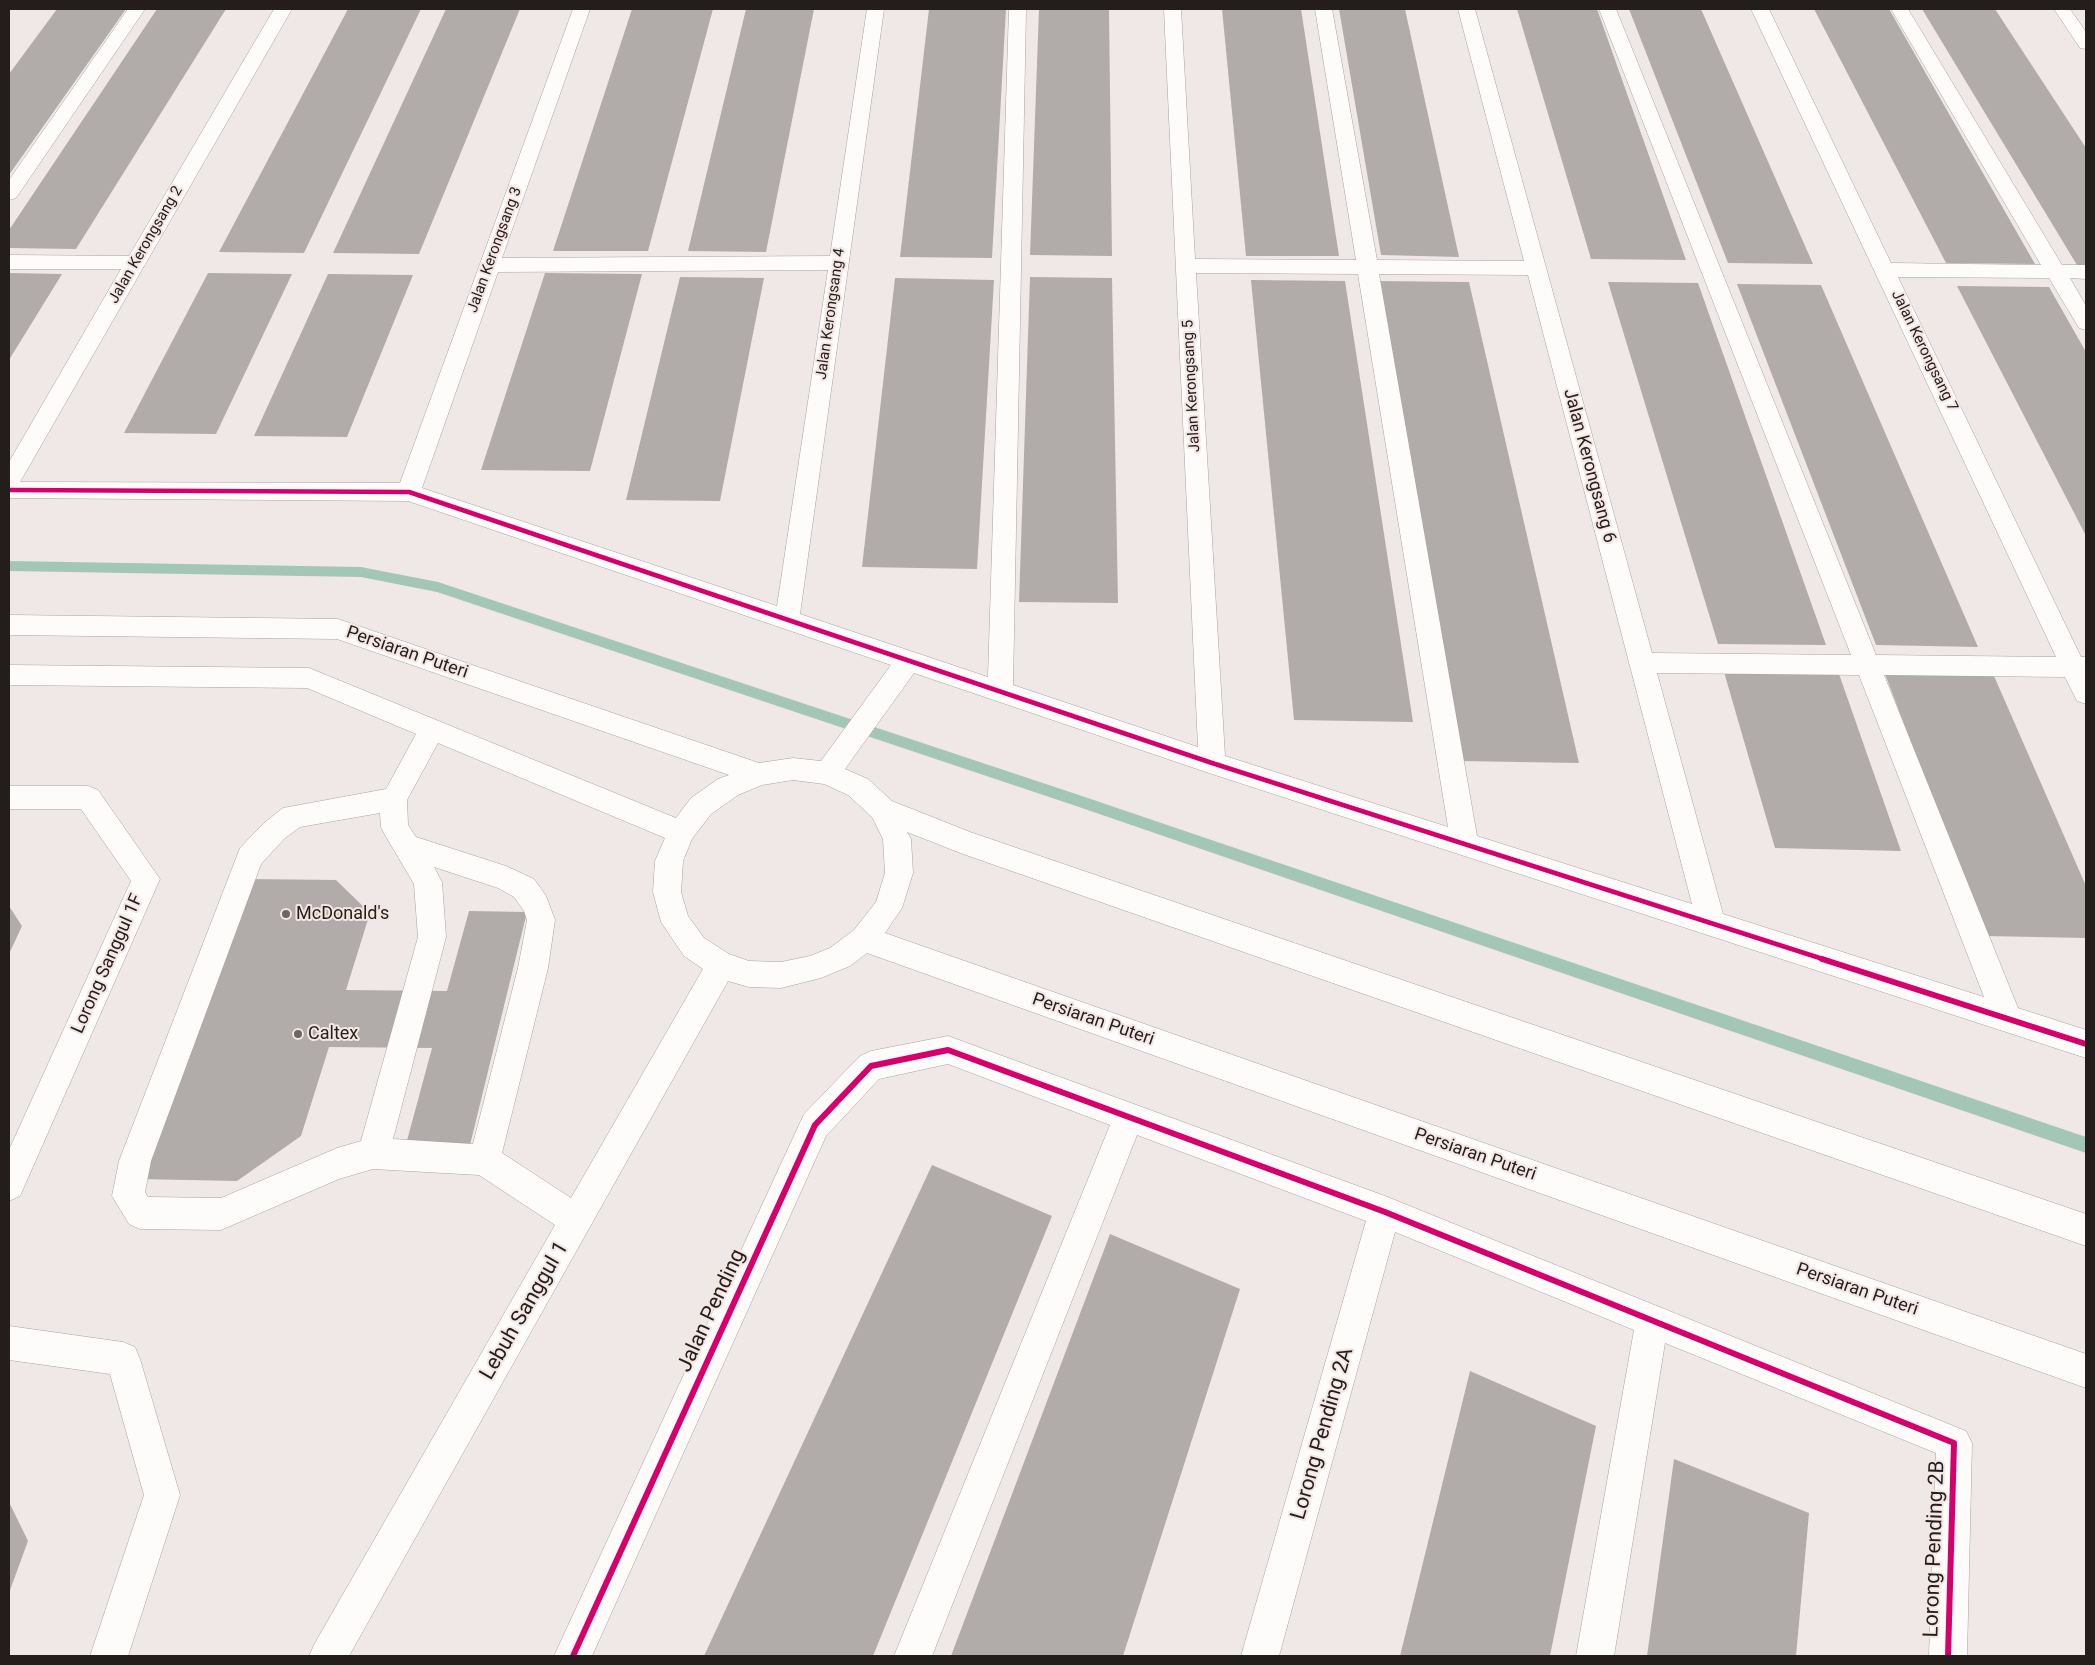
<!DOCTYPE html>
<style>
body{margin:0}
#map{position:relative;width:2095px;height:1665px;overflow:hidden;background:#f0e8e6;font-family:Roboto,sans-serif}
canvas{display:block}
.frame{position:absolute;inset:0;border:10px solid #231e1c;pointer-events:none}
</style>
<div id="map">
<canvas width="2095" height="1665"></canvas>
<div class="frame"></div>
</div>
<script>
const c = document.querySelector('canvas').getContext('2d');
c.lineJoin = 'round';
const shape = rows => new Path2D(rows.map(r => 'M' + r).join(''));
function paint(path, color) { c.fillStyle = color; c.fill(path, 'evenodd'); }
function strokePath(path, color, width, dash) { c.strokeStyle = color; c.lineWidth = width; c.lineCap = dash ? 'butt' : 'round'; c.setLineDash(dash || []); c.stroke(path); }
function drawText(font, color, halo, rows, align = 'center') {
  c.font = font + ' Roboto,sans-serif'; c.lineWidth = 4; c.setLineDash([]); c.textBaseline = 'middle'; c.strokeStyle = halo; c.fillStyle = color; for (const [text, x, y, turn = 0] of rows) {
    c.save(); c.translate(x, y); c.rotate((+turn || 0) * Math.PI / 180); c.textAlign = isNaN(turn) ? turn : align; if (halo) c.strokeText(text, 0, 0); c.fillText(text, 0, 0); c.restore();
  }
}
const stream = shape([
 [9,561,361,567,438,582,1076,794,2086,1137,2086,1153,1076,806,437,592,361,577,9,571,9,561]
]);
const building = shape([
 [57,9,126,9,9,175,9,74],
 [157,9,226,9,76,249,9,248,9,230],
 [348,9,421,9,304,253,219,252],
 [446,9,520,9,419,254,333,253],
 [632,9,713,9,648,251,553,251],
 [746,9,814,9,766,252,688,251],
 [929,9,1006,9,992,258,900,257],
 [1039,9,1109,9,1112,256,1030,255],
 [1222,9,1301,9,1339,256,1246,256],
 [1339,9,1405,9,1459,257,1381,255],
 [1517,9,1597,9,1686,260,1591,259],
 [1629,9,1701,9,1813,264,1728,263],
 [1814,9,1889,9,2035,264,1946,263],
 [1922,9,1995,9,2086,148,2086,265,2077,265],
 [9,273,62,274,9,360],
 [208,273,292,274,216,434,124,433],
 [545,273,642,274,590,471,481,470],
 [328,274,413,275,347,437,254,436],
 [680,277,764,278,720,501,626,500],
 [1030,277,1112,278,1118,603,1019,602],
 [895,278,994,280,977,569,862,567],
 [1251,280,1345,281,1413,722,1294,720],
 [1376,281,1469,282,1579,763,1460,761],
 [1608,282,1698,283,1826,645,1718,644],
 [1737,284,1821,285,1978,647,1876,645],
 [1957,286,2049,287,2086,352,2086,536],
 [1724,672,1839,674,1901,851,1775,848],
 [1885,674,1994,676,2086,886,2086,938,1985,936],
 [248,879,336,880,370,913,346,990,447,991,469,911,527,912,469,1149,405,1148,432,1048,329,1047,301,1136,237,1181,138,1179],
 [9,906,22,926,9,954],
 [932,1165,1052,1216,873,1656,704,1656],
 [1110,1234,1240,1289,1123,1656,951,1656],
 [1470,1371,1596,1426,1550,1656,1400,1656],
 [1674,1459,1809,1513,1796,1656,1647,1656],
 [9,1502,28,1541,9,1593]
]);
const minor = shape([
 [128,9,145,9,16,198,9,200,9,180,128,9],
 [274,9,292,9,20,482,400,483,573,9,590,9,502,258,830,256,867,9,884,9,800,614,988,677,1009,9,1026,9,1013,685,1198,747,1164,9,1181,9,1195,259,1356,260,1315,9,1332,9,1377,260,1524,261,1458,9,1475,9,1652,653,1851,655,1599,9,1616,9,1876,655,2056,657,1751,9,1769,9,1891,263,2041,265,1891,9,1908,9,2062,265,2086,265,2086,279,2070,278,2086,306,2086,330,2079,328,2049,278,1898,277,2081,657,2086,657,2086,704,2077,701,2065,677,1884,675,2018,1008,2086,1030,2086,1058,1212,774,914,673,845,769,868,779,892,801,970,832,2086,1214,2086,1246,963,854,907,832,911,839,913,873,902,908,885,933,2086,1354,2086,1388,867,953,850,966,821,978,781,988,749,987,728,981,349,1656,309,1656,315,1643,555,1225,479,1175,373,1169,339,1179,221,1230,140,1229,129,1224,112,1196,119,1161,240,848,264,823,283,808,386,789,416,734,307,688,9,685,9,665,309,668,676,818,691,798,718,779,729,775,337,639,9,635,9,615,338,619,759,763,793,758,821,761,891,665,408,501,9,498,9,462,121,269,9,269,9,255,129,256,274,9],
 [828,270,777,606,422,488,498,272,828,270],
 [1196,273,1358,274,1448,827,1225,756,1196,273],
 [1379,274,1528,275,1692,904,1477,836,1379,274],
 [1657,673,1859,675,1984,997,1723,914,1657,673],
 [438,743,665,838,655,861,653,892,661,922,684,956,703,969,571,1198,502,1153,548,968,555,920,546,896,534,879,506,866,416,837,408,825,407,800,438,743],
 [793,780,824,784,848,795,872,817,883,839,885,873,876,902,854,930,830,948,810,956,781,962,749,961,729,954,704,938,688,916,681,892,683,861,692,839,711,814,738,795,762,785,793,780],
 [380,813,381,827,385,835,414,884,418,937,361,1141,337,1148,221,1198,148,1197,145,1192,151,1161,261,864,284,839,300,827,380,813],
 [434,867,498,888,514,897,524,911,527,920,518,968,473,1144,393,1139,446,937,442,882,434,867],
 [2054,9,2070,9,2086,32,2086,49,2080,48,2054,9],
 [9,786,88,786,98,790,160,879,20,1196,9,1201,9,1150,131,881,81,809,9,809,9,786],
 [948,1036,1385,1196,1966,1431,1972,1443,1967,1656,1929,1656,1936,1453,1665,1343,1614,1656,1576,1656,1634,1330,1395,1232,1279,1656,1241,1656,1366,1221,1137,1135,932,1656,894,1656,1110,1125,948,1064,879,1079,826,1136,592,1656,554,1656,804,1114,860,1056,871,1051,948,1036],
 [9,1326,123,1342,135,1347,140,1359,180,1495,128,1656,90,1656,144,1495,110,1374,9,1360,9,1326]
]);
const cyclewayFar1 = shape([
 [9,490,409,492,1212,763,1826,960]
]);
const cycleway = shape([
 [1822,959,2086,1044],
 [573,1656,815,1125,871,1066,948,1050,1385,1212,1954,1443,1948,1656]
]);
const markers = [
 [286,914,5,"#6b6563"],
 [298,1034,5,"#6b6563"]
];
const farStreetnames = [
 ["Jalan Kerongsang 2",146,245,-60],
 ["Jalan Kerongsang 3",495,250,-70],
 ["Jalan Kerongsang 4",831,314,-82],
 ["Jalan Kerongsang 7",1924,351,64],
 ["Jalan Kerongsang 5",1192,386,-93]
];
const streetNames = [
 ["Jalan Kerongsang 6",1589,466,75],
 ["Persiaran Puteri",407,653,19],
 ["Lorong Sanggul 1F",108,964,-66],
 ["Persiaran Puteri",1093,1020,19],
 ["Persiaran Puteri",1475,1155,19],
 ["Persiaran Puteri",1857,1290,19]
];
const poiNames = [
 ["McDonald's",296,914],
 ["Caltex",308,1034]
];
const nearStreetnames = [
 ["Lebuh Sanggul 1",525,1311,-60],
 ["Jalan Pending",712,1311,-65],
 ["Lorong Pending 2A",1323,1434,-74],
 ["Lorong Pending 2B",1935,1549,-88]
];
paint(stream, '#a4c6b6');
paint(building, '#b1acaa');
strokePath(minor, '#a8a2a0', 1);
paint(minor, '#fdfcfb');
strokePath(cyclewayFar1, '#d6006c', 4.5);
strokePath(cycleway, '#d6006c', 6);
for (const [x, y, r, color] of markers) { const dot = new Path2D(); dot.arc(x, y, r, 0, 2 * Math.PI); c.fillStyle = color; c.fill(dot); strokePath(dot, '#f4e6e2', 2); }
drawText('15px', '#231e1c', '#f4e6e2', farStreetnames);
drawText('18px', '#231e1c', '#f4e6e2', streetNames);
drawText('18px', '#231e1c', '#f4e6e2', poiNames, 'left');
drawText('21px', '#231e1c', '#f4e6e2', nearStreetnames);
</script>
